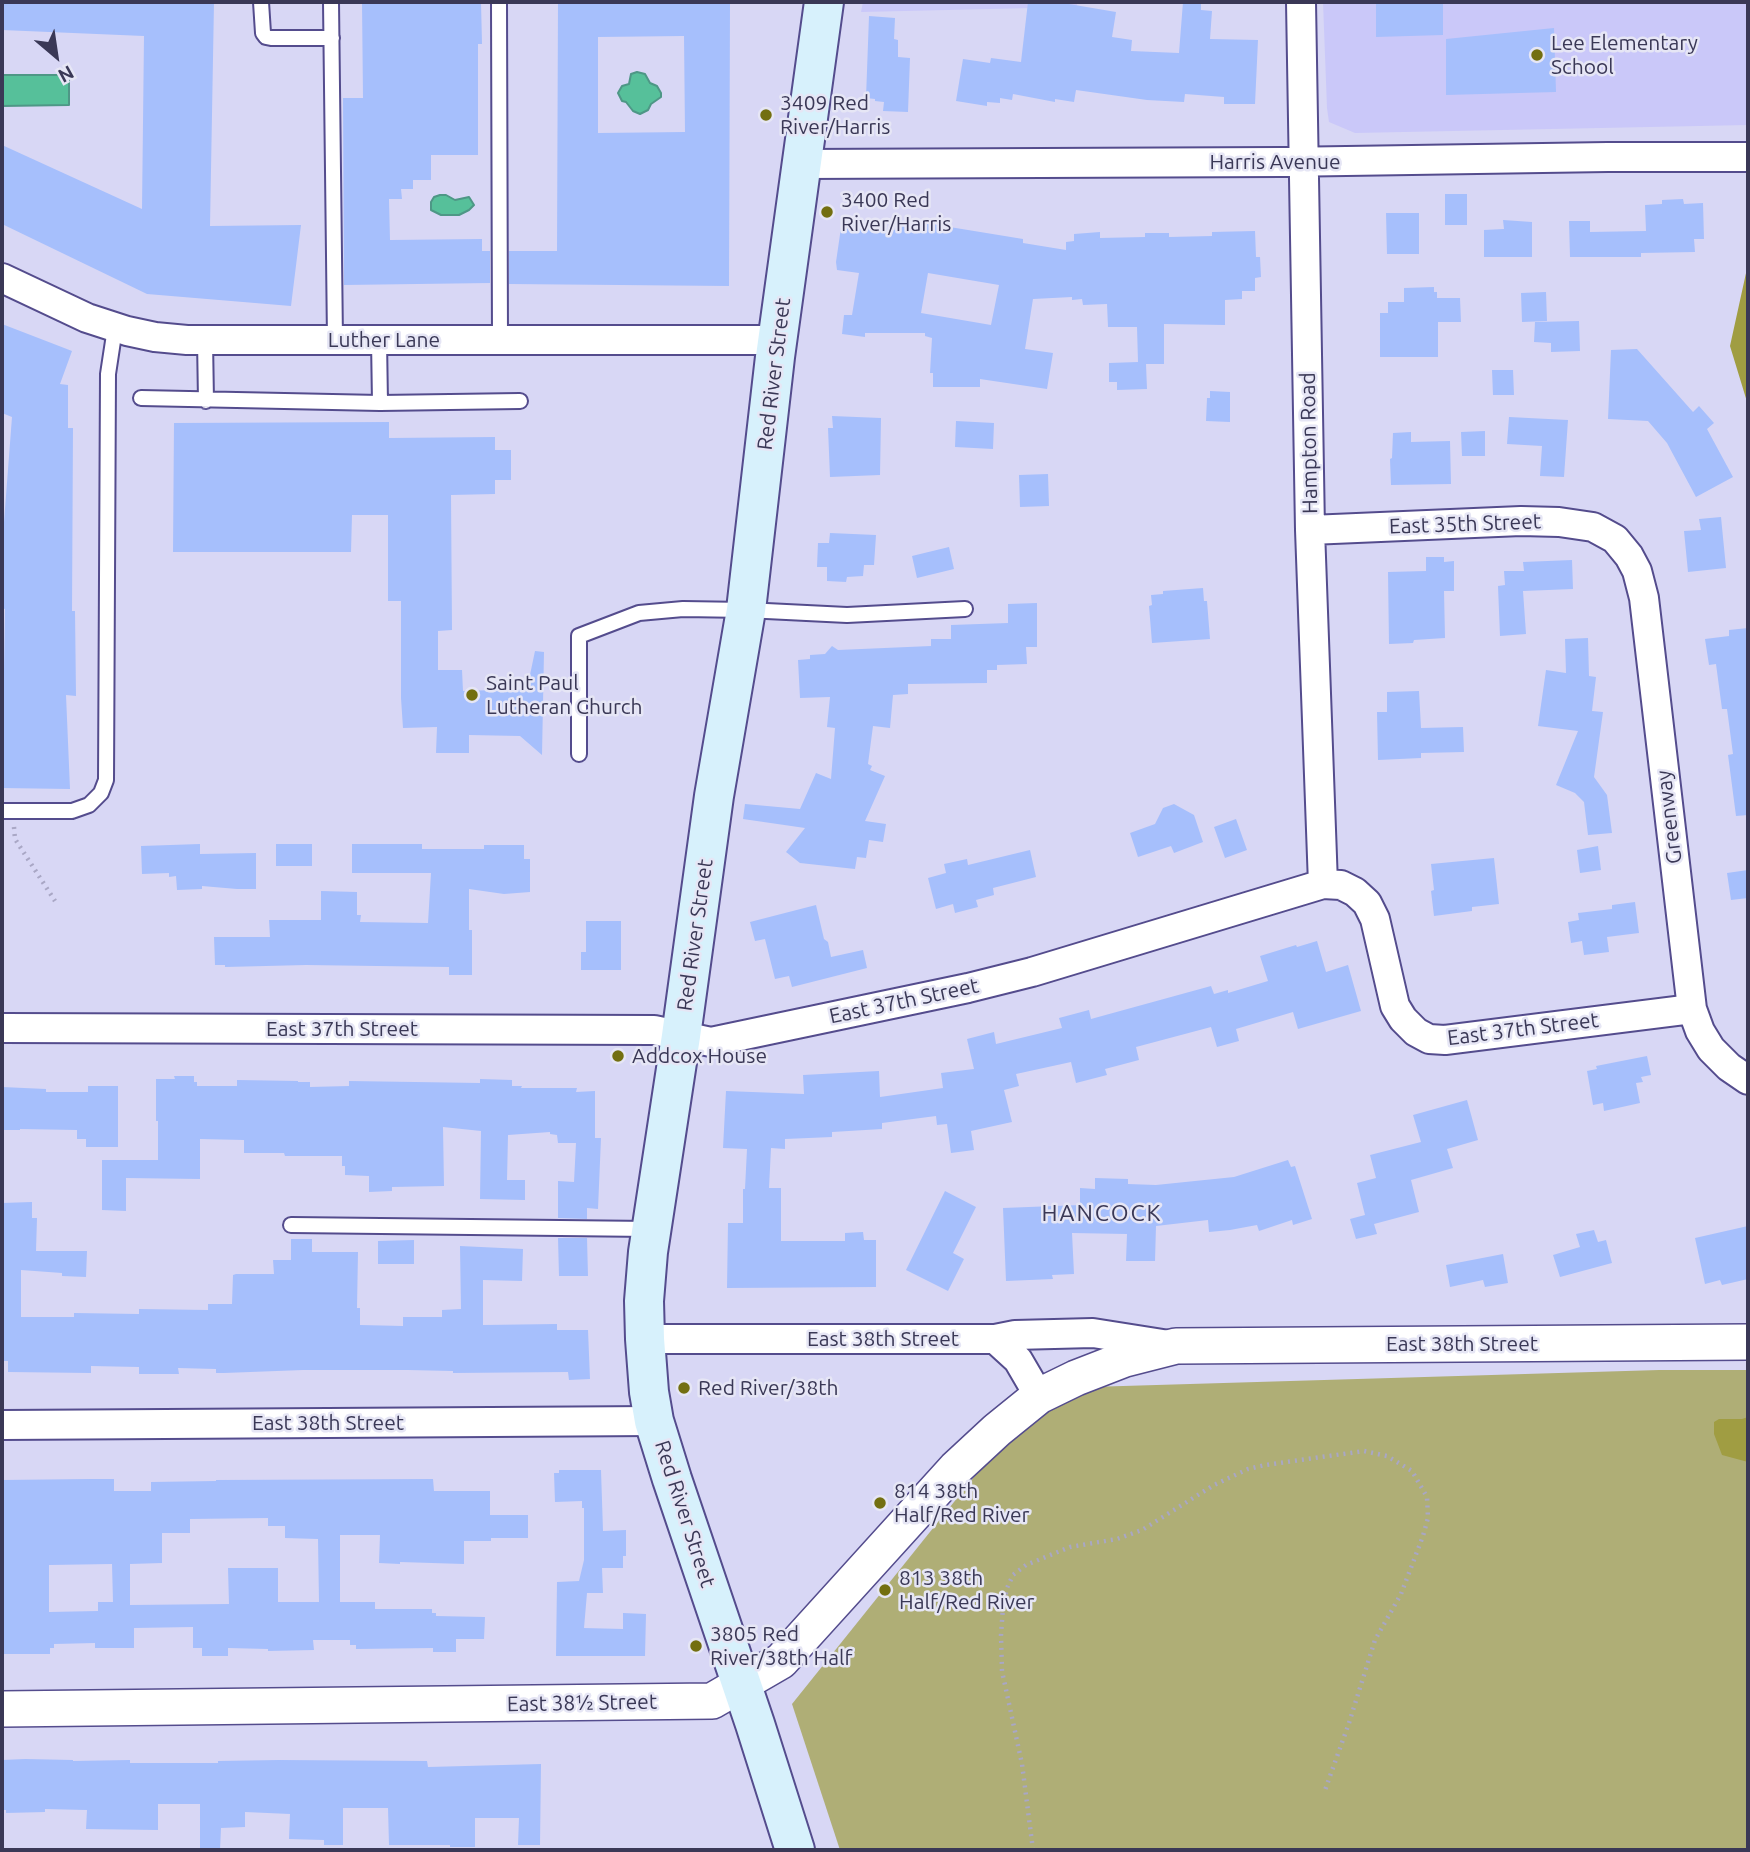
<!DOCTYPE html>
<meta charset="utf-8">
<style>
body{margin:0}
#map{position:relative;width:1750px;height:1852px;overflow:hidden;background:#d8d7f5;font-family:Ubuntu,sans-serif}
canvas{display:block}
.frame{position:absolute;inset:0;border:4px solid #3a3856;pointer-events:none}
.north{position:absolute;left:21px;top:21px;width:70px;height:70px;-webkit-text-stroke:5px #e6e6f5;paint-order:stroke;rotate:151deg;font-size:19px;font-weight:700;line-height:28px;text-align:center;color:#3a3856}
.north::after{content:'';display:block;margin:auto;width:24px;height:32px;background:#3a3856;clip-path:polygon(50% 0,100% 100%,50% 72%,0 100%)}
</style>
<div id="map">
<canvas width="1750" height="1852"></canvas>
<div class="frame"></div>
<div class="north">N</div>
</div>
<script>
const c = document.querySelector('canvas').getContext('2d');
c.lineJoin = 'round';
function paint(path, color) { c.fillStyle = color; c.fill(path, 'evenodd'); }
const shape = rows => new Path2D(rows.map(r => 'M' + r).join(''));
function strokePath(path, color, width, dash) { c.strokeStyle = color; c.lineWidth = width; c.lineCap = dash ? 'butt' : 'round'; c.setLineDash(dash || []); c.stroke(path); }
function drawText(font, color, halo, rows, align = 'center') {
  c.font = font + ' Ubuntu,sans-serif'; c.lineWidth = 5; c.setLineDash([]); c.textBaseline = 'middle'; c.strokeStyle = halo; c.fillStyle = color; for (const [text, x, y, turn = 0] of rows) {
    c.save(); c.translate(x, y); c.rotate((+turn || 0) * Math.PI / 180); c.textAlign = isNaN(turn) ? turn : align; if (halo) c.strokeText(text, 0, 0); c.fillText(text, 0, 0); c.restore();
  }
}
const built = shape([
 [863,2,1077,2,1077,7,861,12],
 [1323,2,1748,2,1748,125,1355,133,1329,122,1327,108]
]);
const green = shape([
 [1659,1370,1748,1370,1748,1850,840,1850,792,1704,1039,1396,1056,1388]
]);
const forest = shape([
 [1748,264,1748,405,1730,346],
 [1748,1417,1748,1462,1722,1455,1714,1434,1714,1422,1719,1419,1742,1419]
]);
const water = shape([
 [637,72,645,74,650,83,657,86,661,93,661,97,651,104,648,110,640,114,633,111,626,102,622,101,618,93,622,86,629,84,631,74,637,72],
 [2,75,69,75,69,105,2,106,2,75],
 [440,195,446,195,455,200,469,197,474,205,469,210,459,215,441,215,431,210,431,202,434,197,440,195]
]);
const building = shape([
 [2,2,214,2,210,226,301,225,291,306,147,294,2,224,2,145,142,209,144,36,2,30],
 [362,2,481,2,482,44,478,44,478,155,431,155,431,180,413,180,413,189,401,189,402,199,389,199,390,240,482,239,482,251,490,251,490,283,344,285,343,98,363,98],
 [558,2,730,2,729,286,509,284,509,251,557,251],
 [684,36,685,132,598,133,598,37],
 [1028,2,1063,2,1063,3,1116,12,1112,37,1132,40,1131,51,1179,53,1183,2,1201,2,1201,10,1212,11,1210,39,1258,40,1255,104,1224,104,1224,97,1185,94,1184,102,1147,100,1076,90,1074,102,1055,99,1055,102,1013,94,1012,100,1000,98,1000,103,987,102,987,106,956,101,963,59,990,63,991,58,1021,62],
 [1376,2,1443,2,1443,35,1376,37],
 [869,16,895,18,894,39,898,40,898,57,910,58,908,112,883,111,884,102,875,101,875,99,866,98],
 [1554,28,1556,92,1446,95,1446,39],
 [1445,194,1467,194,1467,225,1445,225],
 [1683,199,1684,204,1703,203,1704,239,1694,239,1695,252,1641,253,1641,257,1570,257,1569,221,1590,221,1590,232,1646,231,1645,205,1662,204,1662,200],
 [1386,213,1419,213,1419,254,1387,254],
 [1503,220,1532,222,1532,257,1484,257,1484,230,1504,229],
 [842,221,895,230,897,221,912,224,913,221,1023,239,1023,243,1066,250,1066,242,1074,241,1074,234,1100,232,1100,238,1145,237,1145,233,1169,233,1169,237,1212,236,1212,232,1255,231,1256,257,1260,257,1261,277,1255,278,1255,291,1242,291,1242,299,1225,300,1225,325,1164,324,1164,364,1146,364,1147,389,1117,390,1117,382,1109,382,1109,363,1138,362,1137,327,1108,327,1107,304,1083,305,1082,299,1072,300,1072,297,1033,299,1025,349,1053,353,1047,389,980,379,980,387,933,387,933,373,930,373,932,338,925,336,925,333,865,333,865,337,842,334,844,315,852,315,859,273,837,270,836,262],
 [928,273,999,285,991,325,921,313],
 [1434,287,1434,292,1437,292,1437,298,1460,298,1461,322,1438,322,1438,357,1380,357,1380,313,1388,313,1388,302,1404,302,1404,288],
 [1546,292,1547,321,1522,322,1521,293],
 [1579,321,1580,351,1551,352,1551,343,1534,342,1535,322],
 [2,324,72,351,60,384,68,385,68,428,73,428,72,611,75,611,76,696,66,695,70,789,2,788,5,609,2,608,2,522,4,522,12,417,2,413],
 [1637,349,1693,412,1699,406,1714,423,1707,429,1733,477,1696,497,1667,443,1648,421,1608,419,1611,350],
 [1492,370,1513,370,1514,395,1493,395],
 [1210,391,1230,392,1230,422,1206,421,1207,398,1210,398],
 [832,416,881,418,880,475,830,477,828,428,833,428],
 [1509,417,1568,420,1564,477,1540,476,1542,446,1507,444],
 [956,421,994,423,993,449,955,447],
 [389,422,389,438,495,437,495,450,511,450,511,480,495,480,495,494,451,495,452,630,438,631,438,670,462,670,463,691,527,689,535,651,544,652,542,755,520,736,469,735,469,753,436,753,437,727,403,728,401,698,401,601,388,601,388,515,352,515,351,552,173,552,174,423],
 [1485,431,1485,456,1462,456,1461,432],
 [1411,432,1411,442,1450,441,1451,484,1391,485,1390,459,1392,458,1393,433],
 [1048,474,1049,506,1020,507,1019,475],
 [1721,517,1726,568,1688,572,1684,531,1701,530,1699,519],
 [830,533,876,535,874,565,864,565,863,576,847,577,846,582,827,581,827,567,817,567,818,543,829,543],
 [949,547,954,569,917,578,912,556],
 [1426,557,1444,557,1444,562,1454,561,1454,591,1444,591,1445,638,1414,640,1413,643,1389,644,1388,572,1426,571],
 [1572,560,1573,589,1523,591,1526,634,1500,636,1498,586,1505,585,1504,571,1524,571,1523,562],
 [1203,588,1204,601,1207,601,1210,639,1152,643,1149,606,1152,605,1151,595,1163,594,1163,591],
 [1037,603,1037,647,1026,647,1027,664,997,665,997,670,987,670,987,683,908,684,908,694,893,695,890,728,873,726,868,764,872,766,870,770,885,776,865,821,886,824,883,842,869,840,866,858,857,857,855,869,800,863,786,852,805,828,743,819,745,804,800,809,816,773,831,779,835,728,827,727,830,697,800,698,798,660,810,659,810,655,825,654,832,646,838,650,931,646,931,639,951,639,951,625,1008,623,1008,604],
 [1748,628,1748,815,1736,816,1728,755,1733,754,1727,709,1722,709,1716,664,1709,665,1705,639,1729,636,1729,630],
 [1588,638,1589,676,1596,677,1592,711,1603,712,1594,777,1607,795,1612,833,1588,835,1584,802,1575,793,1556,785,1578,731,1538,726,1546,670,1566,673,1565,639],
 [1419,691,1421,728,1463,727,1464,752,1421,753,1421,758,1378,760,1377,712,1387,712,1387,692],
 [1174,804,1194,815,1203,842,1174,853,1171,846,1138,857,1130,833,1155,824,1163,808],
 [1236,819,1247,850,1225,858,1214,827],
 [200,844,200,854,256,853,256,889,237,889,202,886,202,889,177,890,176,876,169,877,169,873,142,874,141,846],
 [276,844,312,844,312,866,276,866],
 [352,844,422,844,422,849,484,849,484,845,524,845,524,859,530,859,530,892,504,894,469,889,469,930,472,930,472,975,449,975,449,967,306,965,225,967,225,965,215,965,214,937,270,937,269,920,321,920,321,891,357,892,357,915,361,915,360,922,428,923,431,873,352,873],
 [1598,846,1601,870,1580,873,1577,850],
 [1030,850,1036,877,993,888,994,895,976,900,978,907,955,913,953,904,936,909,928,878,946,873,944,864,967,859,968,865],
 [1494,858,1499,904,1472,907,1472,911,1434,916,1431,891,1434,890,1431,864],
 [1748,870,1748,898,1731,900,1727,873],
 [1635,902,1639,933,1607,937,1609,952,1584,955,1582,941,1571,943,1568,922,1579,920,1578,913,1612,909,1612,905],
 [816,905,824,939,828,942,831,957,863,950,867,968,792,987,789,976,775,979,765,939,755,941,750,922],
 [586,921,621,921,621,970,581,970,581,952,586,952],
 [1317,941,1326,972,1348,965,1361,1011,1298,1029,1293,1012,1236,1029,1239,1041,1217,1047,1211,1027,1136,1047,1139,1060,1105,1069,1107,1075,1076,1083,1071,1062,1016,1074,1019,1086,1004,1090,1012,1122,971,1131,974,1150,951,1153,947,1124,937,1125,936,1116,882,1123,882,1129,832,1132,832,1137,785,1139,785,1149,771,1148,769,1188,781,1188,781,1241,845,1241,845,1233,863,1232,864,1240,876,1240,876,1287,727,1288,728,1223,743,1223,743,1189,745,1189,747,1149,723,1148,726,1091,804,1094,803,1075,879,1071,880,1097,943,1088,941,1073,974,1069,967,1039,994,1032,996,1044,1062,1028,1059,1018,1089,1010,1091,1019,1211,986,1214,994,1228,990,1228,993,1268,981,1260,956,1296,945,1297,947],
 [1647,1056,1651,1075,1641,1077,1643,1082,1636,1083,1640,1103,1604,1111,1603,1103,1593,1105,1587,1071,1597,1069,1596,1066],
 [174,1076,194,1076,194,1082,197,1082,197,1086,237,1086,237,1080,298,1081,298,1082,310,1082,310,1087,349,1086,349,1081,480,1083,480,1079,512,1080,512,1086,522,1086,521,1088,577,1088,576,1092,595,1091,595,1138,601,1138,598,1209,587,1208,587,1219,558,1218,558,1181,574,1182,576,1143,558,1143,557,1135,550,1134,550,1132,508,1135,507,1180,525,1180,525,1200,480,1199,481,1131,443,1127,444,1186,392,1187,392,1191,369,1192,369,1176,345,1175,345,1166,342,1166,342,1156,285,1156,284,1153,244,1153,244,1140,200,1139,200,1179,126,1178,126,1211,102,1210,102,1160,158,1160,158,1121,156,1121,156,1079,175,1079],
 [88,1086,118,1086,118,1147,86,1147,86,1139,77,1139,77,1130,20,1129,20,1130,2,1130,2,1087,46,1089,46,1092,88,1092],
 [1467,1100,1478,1140,1447,1149,1453,1168,1411,1180,1419,1212,1374,1224,1377,1234,1356,1239,1350,1219,1365,1215,1357,1183,1376,1178,1370,1155,1421,1142,1413,1115],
 [1288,1160,1291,1167,1295,1166,1312,1219,1293,1225,1292,1220,1259,1231,1257,1225,1230,1230,1209,1232,1208,1220,1156,1226,1155,1261,1126,1261,1127,1234,1072,1233,1074,1274,1052,1275,1053,1279,1006,1281,1003,1208,1080,1205,1080,1188,1095,1189,1095,1178,1128,1179,1128,1184,1156,1185,1234,1177],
 [945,1191,976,1207,953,1253,964,1259,948,1291,906,1270],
 [32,1202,32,1218,37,1218,36,1251,87,1251,86,1277,62,1276,62,1273,21,1270,21,1317,74,1317,74,1313,139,1314,139,1309,208,1310,208,1304,232,1304,233,1275,236,1274,274,1274,273,1260,291,1260,291,1239,312,1239,312,1252,358,1252,357,1308,360,1308,360,1325,403,1326,403,1317,442,1317,442,1310,461,1309,460,1246,523,1249,522,1281,483,1280,483,1325,557,1324,557,1330,588,1330,590,1379,569,1380,568,1372,453,1373,453,1371,408,1370,303,1370,224,1373,216,1373,216,1369,178,1368,179,1374,139,1374,139,1367,91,1366,91,1373,8,1372,8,1361,2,1361,2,1203],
 [1748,1226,1748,1279,1722,1285,1720,1280,1705,1284,1695,1238],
 [1594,1230,1598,1242,1606,1240,1612,1263,1560,1277,1553,1255,1580,1247,1576,1234],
 [558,1238,587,1238,588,1276,559,1276],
 [414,1240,414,1264,378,1264,378,1241],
 [1503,1254,1508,1283,1485,1287,1483,1280,1450,1287,1446,1265],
 [559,1470,601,1470,603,1531,626,1530,626,1556,623,1556,623,1568,602,1568,603,1593,587,1593,584,1628,623,1629,623,1613,646,1614,645,1656,556,1656,557,1582,579,1581,584,1560,584,1508,582,1508,582,1501,555,1502,554,1473,559,1473],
 [90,1479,114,1479,114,1491,151,1491,151,1482,216,1481,216,1480,433,1479,434,1491,490,1491,490,1515,528,1515,528,1538,491,1538,491,1541,464,1541,464,1564,400,1562,400,1564,379,1563,380,1535,340,1535,340,1602,375,1602,375,1609,432,1609,432,1613,436,1613,436,1616,485,1617,484,1639,456,1639,456,1652,433,1652,433,1648,356,1649,356,1645,350,1645,350,1640,313,1640,314,1650,268,1651,268,1649,228,1648,228,1656,202,1656,202,1648,193,1648,193,1627,134,1628,134,1648,95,1648,95,1643,54,1644,54,1648,50,1648,50,1654,2,1654,2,1607,3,1607,2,1480],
 [268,1518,268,1526,285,1526,285,1538,318,1539,319,1602,278,1602,278,1568,228,1568,229,1604,130,1605,130,1564,162,1563,162,1533,190,1533,190,1519],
 [112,1564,113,1602,98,1602,98,1611,49,1612,49,1565],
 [25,1759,73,1760,73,1761,130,1760,130,1763,218,1763,218,1761,279,1760,427,1761,428,1767,541,1764,540,1845,518,1845,519,1818,475,1818,475,1847,450,1847,450,1845,389,1845,388,1808,343,1808,343,1845,324,1845,324,1840,289,1839,290,1814,245,1812,245,1827,221,1828,220,1850,200,1850,200,1804,158,1804,158,1830,86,1829,87,1810,45,1809,45,1812,6,1813,6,1810,2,1810,2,1760]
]);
const path = shape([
 [14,827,15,839,55,901],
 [1033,1850,1022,1764,1002,1671,1001,1635,1003,1607,1007,1588,1013,1575,1026,1565,1070,1547,1117,1539,1142,1530,1214,1485,1248,1469,1265,1465,1364,1451,1387,1456,1412,1471,1427,1497,1428,1518,1423,1536,1401,1594,1375,1640,1349,1723,1324,1793]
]);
const service = shape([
 [261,2,263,33,266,37,271,38,332,38],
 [331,2,335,340],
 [499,2,500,340],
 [205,340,206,401],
 [379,340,380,403],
 [141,398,380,403,520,401],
 [579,754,579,636,639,613,683,609,746,610,847,615,965,609],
 [2,811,72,811,89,805,101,793,106,780,108,374,115,328],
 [291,1225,650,1229]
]);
const minor = shape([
 [1301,2,1310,530,1323,884],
 [801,164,1281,162,1608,157,1748,157],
 [2,278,87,318,127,331,155,337,187,340,778,340],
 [1310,530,1521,521,1559,522,1593,527,1615,539,1629,556,1637,571,1644,598,1692,1009,1700,1031,1711,1049,1729,1067,1748,1080],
 [3,1028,654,1030,711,1042,968,988,1032,972,1323,884,1341,885,1355,892,1367,903,1375,919,1395,1006,1403,1019,1416,1032,1429,1039,1445,1040,1692,1009],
 [645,1339,995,1339,1015,1335,1093,1333,1169,1345],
 [995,1339,1018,1360,1039,1396],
 [2,1425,654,1421]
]);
const tertiary = shape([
 [2,1709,712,1701,781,1661,956,1468,997,1430,1039,1396,1076,1378,1125,1359,1176,1346,1748,1342]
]);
const secondary = shape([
 [795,1850,755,1724,672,1479,654,1421,649,1392,645,1339,644,1301,648,1252,681,1036,714,796,746,610,775,357,824,2]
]);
const markers = [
 [1537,55,7,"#736f10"],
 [766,115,7,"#736f10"],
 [827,212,7,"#736f10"],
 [472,695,7,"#736f10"],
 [618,1056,7,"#736f10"],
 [684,1388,7,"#736f10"],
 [880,1503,7,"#736f10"],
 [885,1590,7,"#736f10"],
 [696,1646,7,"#736f10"]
];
const poiNames = [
 ["Lee Elementary",1551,43],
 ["School",1551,67],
 ["3409 Red",780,103],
 ["River/Harris",780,127],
 ["3400 Red",841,200],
 ["River/Harris",841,224],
 ["Saint Paul",486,683],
 ["Lutheran Church",486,707],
 ["Addcox House",632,1056],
 ["Red River/38th",698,1388],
 ["814 38th",894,1491],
 ["Half/Red River",894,1515],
 ["813 38th",899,1578],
 ["Half/Red River",899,1602],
 ["3805 Red",710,1634],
 ["River/38th Half",710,1658]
];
const streetNames = [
 ["Harris Avenue",1275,162],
 ["Luther Lane",384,340],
 ["Red River Street",774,374,-83],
 ["Hampton Road",1309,443,-91],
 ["East 35th Street",1465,524,-2],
 ["Greenway",1669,817,-97],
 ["Red River Street",695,935,-82],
 ["East 37th Street",904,1001,-12],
 ["East 37th Street",342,1029],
 ["East 37th Street",1523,1029,-7],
 ["East 38th Street",883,1339],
 ["East 38th Street",1462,1344],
 ["East 38th Street",328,1423],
 ["Red River Street",685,1514,72],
 ["East 38½ Street",582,1703,-1]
];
const neighbourhoodNames = [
 ["HANCOCK",1102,1213]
];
paint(built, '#cac8f9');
paint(green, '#afae76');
paint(forest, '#a09d42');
paint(water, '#56c09a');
strokePath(water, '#4e9786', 2);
paint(building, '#a6bffc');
strokePath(service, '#544c8d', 18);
strokePath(minor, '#544c8d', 32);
strokePath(tertiary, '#544c8d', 38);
strokePath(secondary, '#544c8d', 42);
strokePath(path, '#a9a7c5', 4.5, [2, 5]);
strokePath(service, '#fff', 14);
strokePath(minor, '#fff', 28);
strokePath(tertiary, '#fff', 35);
strokePath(secondary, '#d7f1fc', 38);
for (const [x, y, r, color] of markers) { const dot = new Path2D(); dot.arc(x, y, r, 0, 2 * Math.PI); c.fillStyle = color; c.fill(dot); strokePath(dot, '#e6e6f5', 2.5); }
drawText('21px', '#3a3856', '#e6e6f5', poiNames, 'left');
drawText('21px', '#3a3856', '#e6e6f5', streetNames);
c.letterSpacing = '2px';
drawText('23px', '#3a3856', '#e6e6f5', neighbourhoodNames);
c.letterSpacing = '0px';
</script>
